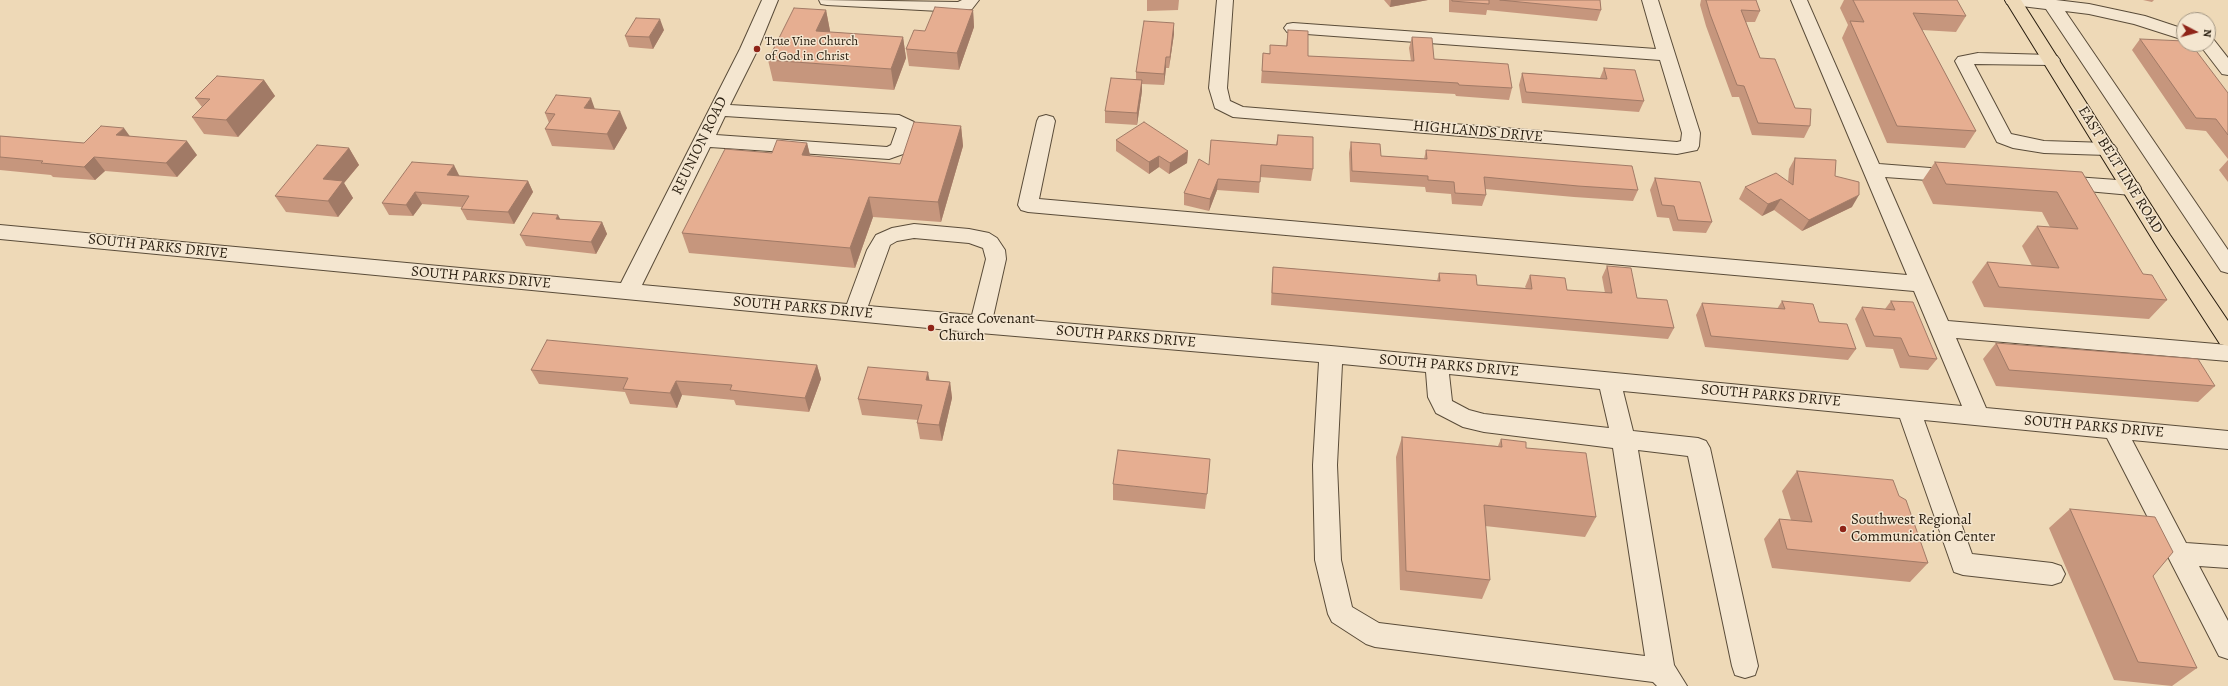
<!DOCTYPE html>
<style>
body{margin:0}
#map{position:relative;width:2228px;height:686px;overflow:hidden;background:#eed9b7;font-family:Alegreya,serif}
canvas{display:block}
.north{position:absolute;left:2176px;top:12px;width:40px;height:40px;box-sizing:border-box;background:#f4e6d0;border:1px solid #a29683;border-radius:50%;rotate:96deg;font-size:11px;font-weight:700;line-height:16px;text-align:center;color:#281d0f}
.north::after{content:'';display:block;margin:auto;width:14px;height:18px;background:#8f2418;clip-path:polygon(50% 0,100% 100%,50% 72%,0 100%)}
</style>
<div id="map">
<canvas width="2228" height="686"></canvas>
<div class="north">N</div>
</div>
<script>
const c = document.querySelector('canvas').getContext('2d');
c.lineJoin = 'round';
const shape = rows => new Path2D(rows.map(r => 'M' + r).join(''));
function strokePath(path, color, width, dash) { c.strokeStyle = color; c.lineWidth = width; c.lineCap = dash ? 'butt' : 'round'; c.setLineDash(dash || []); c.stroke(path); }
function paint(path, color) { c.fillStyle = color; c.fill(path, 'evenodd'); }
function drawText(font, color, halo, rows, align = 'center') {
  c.font = font + ' Alegreya,serif'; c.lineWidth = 3; c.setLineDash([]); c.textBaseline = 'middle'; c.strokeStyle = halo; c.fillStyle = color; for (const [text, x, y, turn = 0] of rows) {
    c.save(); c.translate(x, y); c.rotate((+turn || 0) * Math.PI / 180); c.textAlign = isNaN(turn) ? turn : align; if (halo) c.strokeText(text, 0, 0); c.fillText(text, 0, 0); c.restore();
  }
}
const minor = shape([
 [762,0,778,0,758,49,730,105,899,115,914,122,916,126,909,149,906,153,889,159,710,147,642,285,847,304,867,250,876,235,892,228,914,224,969,229,989,233,997,238,1005,250,1006,259,993,317,1331,346,1962,406,1914,291,1028,212,1021,210,1018,205,1037,121,1039,117,1046,115,1053,117,1055,121,1039,199,1907,275,1791,0,1807,0,1879,164,1956,170,1963,171,1966,176,1963,181,1956,182,1885,177,1948,321,2228,345,2228,361,1956,338,1986,408,2228,431,2228,449,2132,440,2186,543,2228,546,2228,568,2199,566,2228,621,2228,659,2219,656,2107,438,1924,420,1972,554,2052,563,2061,566,2065,574,2061,582,2052,585,1963,575,1954,572,1900,418,1623,391,1633,431,1698,438,1706,441,1710,448,1758,666,1755,675,1745,678,1735,675,1732,666,1688,456,1638,450,1674,665,1687,686,1657,686,1653,682,1375,647,1366,644,1332,622,1328,614,1315,560,1313,465,1319,362,980,333,0,239,0,225,621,283,740,49,762,0],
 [725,116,895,127,897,128,891,145,887,147,716,135,725,116],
 [914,238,969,243,983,248,986,259,972,315,868,306,890,245,897,241,914,238],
 [1342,364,1426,372,1428,397,1436,413,1463,427,1484,432,1613,448,1645,656,1379,623,1352,607,1341,560,1337,465,1342,364],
 [1449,374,1600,389,1609,428,1484,414,1469,410,1452,401,1449,374],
 [819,0,958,2,962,0,979,0,972,9,958,12,827,5,821,4,819,0],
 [1217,0,1233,0,1227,88,1230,101,1243,107,1677,142,1681,141,1682,133,1660,60,1293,33,1287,32,1284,28,1287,24,1293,23,1656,49,1642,0,1658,0,1700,133,1699,146,1697,150,1677,154,1233,117,1215,108,1209,88,1217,0],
 [2005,0,2056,0,2089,4,2145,16,2184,29,2184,40,2134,24,2089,14,2065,11,2228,250,2228,273,2221,271,2046,9,2013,5,2007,4,2005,0],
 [2208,39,2214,40,2228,58,2228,75,2222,74,2199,44,2208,44,2208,39],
 [1978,53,2051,55,2057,56,2060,60,2057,64,2051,65,1974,64,2011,134,2044,141,2107,143,2114,145,2117,149,2114,153,2107,155,2044,153,2013,148,1997,142,1955,61,1958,57,1978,53],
 [2061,176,2131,181,2138,183,2141,188,2138,193,2131,195,2054,188,2051,183,2054,178,2061,176]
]);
const major = shape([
 [2005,0,2021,0,2170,235,2228,321,2228,346,2220,344,2156,245,2005,0]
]);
const wall = shape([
 [1147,0,1179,0,1178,10,1147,11],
 [1384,0,1428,0,1390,7],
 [1449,0,1600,0,1601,10,1597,21,1487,10,1486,15,1449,12],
 [1701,0,1756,0,1760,11,1755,22,1746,22,1760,58,1795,108,1810,126,1804,138,1752,135,1739,97,1732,97,1706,26,1700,5],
 [1844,0,1853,0,1966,16,1956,32,1922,30,1976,131,1965,148,1887,143,1842,38,1848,25,1840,8],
 [2143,0,2154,0,2152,2],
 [826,10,830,31,830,32,903,37,906,58,894,90,773,81,768,60],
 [973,10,974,27,959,70,909,66,906,49,925,31],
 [1174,23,1174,34,1169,68,1166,68,1164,85,1142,84,1142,91,1137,125,1105,123,1105,111,1136,79,1136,72],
 [664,30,653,49,629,47,625,36],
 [1288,30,1308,56,1411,61,1409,48,1412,37,1434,59,1512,88,1509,100,1456,96,1455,94,1261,83,1263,53,1270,53,1270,45,1286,46],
 [2140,39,2228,93,2228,159,2206,131,2186,129,2132,50],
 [1604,68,1644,101,1639,112,1522,103,1519,85,1522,73,1600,78],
 [264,80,275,96,238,137,204,134,192,117,202,107,195,98],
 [595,109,627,128,614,150,552,146,545,129,549,123,545,113],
 [961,126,963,146,941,222,873,217,855,268,689,253,682,233,772,153,807,143,810,156,900,164],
 [1278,135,1313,169,1311,181,1260,177,1259,193,1217,190,1209,211,1184,205,1184,193,1209,165,1276,145],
 [0,136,84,143,130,136,197,155,177,177,105,171,95,180,53,177,51,175,0,170],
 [1116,140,1188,151,1187,163,1169,174,1159,167,1149,174,1116,151],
 [1351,142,1381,156,1424,159,1426,150,1638,190,1633,201,1574,197,1485,189,1486,195,1482,206,1452,204,1451,194,1426,192,1425,187,1350,182,1349,153],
 [349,148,359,165,344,183,353,198,338,217,286,212,275,196],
 [1795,158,1835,176,1852,207,1802,231,1774,210,1762,216,1739,199,1745,187,1788,182,1789,169],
 [2228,160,2228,182,2219,170],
 [1935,162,2082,172,2143,274,2167,300,2149,319,1984,307,1972,282,1987,262,2032,266,2022,246,2037,226,2050,227,2042,212,1933,204,1922,181],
 [460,176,528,181,533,192,514,224,467,220,461,209,462,207,422,204,413,216,389,215,382,203],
 [1655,178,1712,222,1706,233,1673,231,1669,218,1657,217,1650,190],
 [560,219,602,222,607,234,596,254,526,246,520,235],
 [1607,266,1637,298,1674,328,1668,339,1271,305,1272,279,1273,267,1437,281,1439,273,1477,285,1526,288,1525,287,1530,275,1567,290,1605,293,1602,277],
 [1782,301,1819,322,1856,349,1848,360,1705,347,1696,315,1702,303,1777,309],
 [1891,301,1937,359,1928,370,1900,368,1893,349,1866,347,1855,319,1862,307,1885,309],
 [1996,343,2215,386,2198,402,1996,386,1983,359],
 [817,365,821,379,809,412,736,405,734,400,682,395,677,408,630,404,625,392,539,384,531,370],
 [930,380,950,382,952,398,942,441,920,439,917,423,918,420,862,415,858,399],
 [1402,437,1498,446,1501,439,1596,517,1585,537,1485,526,1490,580,1482,599,1400,590,1396,457],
 [1797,471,1899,496,1928,563,1910,582,1772,568,1764,539,1779,519,1791,520,1782,491],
 [1113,484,1207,494,1205,509,1113,500],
 [2070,509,2153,576,2197,668,2172,686,2114,680,2049,528]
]);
const shadedWall = shape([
 [1391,0,1428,0,1390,7],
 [826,10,830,31,821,52,816,31],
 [973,10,974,27,959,70,957,53],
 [660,19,664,30,653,49,649,37],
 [1174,23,1174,34,1169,68,1170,57],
 [903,37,906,58,894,90,891,69],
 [1166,57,1166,68,1164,85,1164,74],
 [264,80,275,96,238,137,226,120],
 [1142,80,1142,91,1137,125,1137,113],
 [591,98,597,115,584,108],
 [620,111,627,128,614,150,607,134],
 [961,126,963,146,941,222,938,202],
 [124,128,134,142,116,135],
 [187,141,197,155,177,177,166,163],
 [807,143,812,163,802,155],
 [349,148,359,165,344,183,353,198,338,217,328,201,323,179],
 [1188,151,1187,163,1169,174,1170,163],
 [1159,156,1159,167,1149,174,1149,162],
 [94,157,105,171,95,180,84,167],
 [454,165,460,177,447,175],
 [1218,179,1217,190,1209,211,1210,199],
 [528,181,533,192,514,224,508,212],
 [415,192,422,204,413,216,406,205],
 [1859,195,1852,207,1802,231,1809,220],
 [869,197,873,217,855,268,850,248],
 [1781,199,1774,210,1762,216,1768,204],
 [558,215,564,226,556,219],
 [602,222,607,234,596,254,591,242],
 [817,365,821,379,809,412,805,398],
 [928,372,931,388,926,380],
 [676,381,682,395,677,408,670,393],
 [950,382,952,398,942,441,939,425]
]);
const building = shape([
 [1452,0,1489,0,1489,4,1452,1,1452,0],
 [1500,0,1600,0,1601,10,1500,0],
 [1706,0,1756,0,1760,11,1741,10,1760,58,1775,59,1795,108,1811,109,1810,126,1758,123,1744,86,1737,85,1710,14,1706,0],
 [1853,0,1957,0,1966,16,1913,13,1976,131,1897,126,1850,21,1864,22,1853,0],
 [935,7,973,10,957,53,906,49,914,30,925,31,935,7],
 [794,8,826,10,816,31,903,37,891,69,768,60,794,8],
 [636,18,660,19,649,37,625,36,636,18],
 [1144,21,1174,23,1170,57,1166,57,1164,74,1136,72,1144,21],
 [1288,30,1308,31,1308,56,1414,61,1412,37,1432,38,1434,59,1508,64,1512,88,1459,85,1458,83,1262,71,1263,53,1270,54,1270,45,1287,46,1288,30],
 [2140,39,2184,41,2184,44,2191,44,2228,93,2228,135,2216,119,2196,118,2140,39],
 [1604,68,1635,70,1644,101,1526,92,1522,73,1607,79,1604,68],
 [217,76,264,80,226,120,192,117,210,99,195,98,217,76],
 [1111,78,1142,80,1137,113,1105,111,1111,78],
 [556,95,591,98,584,108,620,111,607,134,545,129,555,114,545,113,556,95],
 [914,122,961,126,938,202,869,197,850,248,682,233,725,149,772,153,777,140,807,143,802,155,900,164,914,122],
 [1144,122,1188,151,1170,163,1159,156,1149,162,1116,140,1144,122],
 [101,126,124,128,116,135,187,141,166,163,94,157,84,167,41,163,43,161,0,157,0,136,84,143,101,126],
 [1278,135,1313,137,1313,169,1261,165,1260,182,1218,179,1210,199,1184,193,1199,159,1209,165,1211,140,1277,145,1278,135],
 [1351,142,1380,144,1381,156,1427,159,1426,150,1632,166,1638,190,1578,186,1484,177,1486,195,1455,193,1454,182,1428,180,1428,176,1352,171,1351,142],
 [317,145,349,148,323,179,343,181,328,201,275,196,317,145],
 [1795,158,1836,160,1835,176,1859,182,1859,195,1809,220,1781,199,1768,204,1745,187,1776,173,1793,185,1795,158],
 [412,162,454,165,447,175,528,181,508,212,461,209,469,196,415,192,406,205,382,203,412,162],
 [1935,162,2082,172,2143,274,2152,275,2167,300,1999,287,1987,262,2059,268,2037,226,2078,229,2057,192,1946,184,1935,162],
 [1655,178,1700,182,1712,222,1678,220,1674,206,1662,205,1655,178],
 [533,213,558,215,556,219,602,222,591,242,520,235,533,213],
 [1607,266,1631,268,1637,298,1667,300,1674,328,1272,293,1273,267,1440,281,1439,273,1476,275,1477,285,1532,289,1530,275,1565,278,1567,290,1612,293,1607,266],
 [1782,301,1813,304,1819,322,1847,324,1856,349,1711,336,1702,303,1785,309,1782,301],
 [1891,301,1913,302,1937,359,1909,356,1901,338,1874,336,1862,307,1895,310,1891,301],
 [547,340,817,365,805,398,730,390,732,385,676,381,670,393,623,389,628,378,531,370,547,340],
 [1996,343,2198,359,2215,386,2009,370,1996,343],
 [868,367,928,372,926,380,950,382,939,425,917,423,922,405,858,399,868,367],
 [1402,437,1502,447,1501,439,1526,442,1526,448,1586,453,1596,517,1484,505,1490,580,1406,571,1402,437],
 [1118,450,1210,459,1207,494,1113,484,1118,450],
 [1797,471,1893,480,1899,496,1906,500,1928,563,1787,549,1779,519,1812,522,1797,471],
 [2070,509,2155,517,2173,552,2153,576,2197,668,2138,662,2070,509]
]);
const markers = [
 [757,49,4,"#8f2418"],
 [931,328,4,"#8f2418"],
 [1843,529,4,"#8f2418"]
];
const farPoinames = [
 ["True Vine Church",765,42],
 ["of God in Christ",765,57]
];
const streetNames = [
 ["HIGHLANDS DRIVE",1478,132,5],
 ["REUNION ROAD",700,146,-64],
 ["EAST BELT LINE ROAD",2120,170,58],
 ["SOUTH PARKS DRIVE",158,247,6],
 ["SOUTH PARKS DRIVE",481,278,5],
 ["SOUTH PARKS DRIVE",803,308,5],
 ["SOUTH PARKS DRIVE",1126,337,5],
 ["SOUTH PARKS DRIVE",1449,366,5],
 ["SOUTH PARKS DRIVE",1771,396,5],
 ["SOUTH PARKS DRIVE",2094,427,5]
];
const poiNames = [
 ["Grace Covenant",939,319],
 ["Church",939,336],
 ["Southwest Regional",1851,520],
 ["Communication Center",1851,537]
];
strokePath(minor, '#5a4c39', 2);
strokePath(major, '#281d0f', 2);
paint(minor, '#f4e6d0');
paint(major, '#eed9b7');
paint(wall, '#c6967d');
paint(shadedWall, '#a17a66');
paint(building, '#e6ae91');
strokePath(building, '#a17a66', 1);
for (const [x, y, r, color] of markers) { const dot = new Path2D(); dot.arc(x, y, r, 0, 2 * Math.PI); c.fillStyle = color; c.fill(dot); strokePath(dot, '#f4e6d0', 1.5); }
drawText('13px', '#281d0f', '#f4e6d0', farPoinames, 'left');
drawText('15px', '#281d0f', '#f4e6d0', streetNames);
drawText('15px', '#281d0f', '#f4e6d0', poiNames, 'left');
</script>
